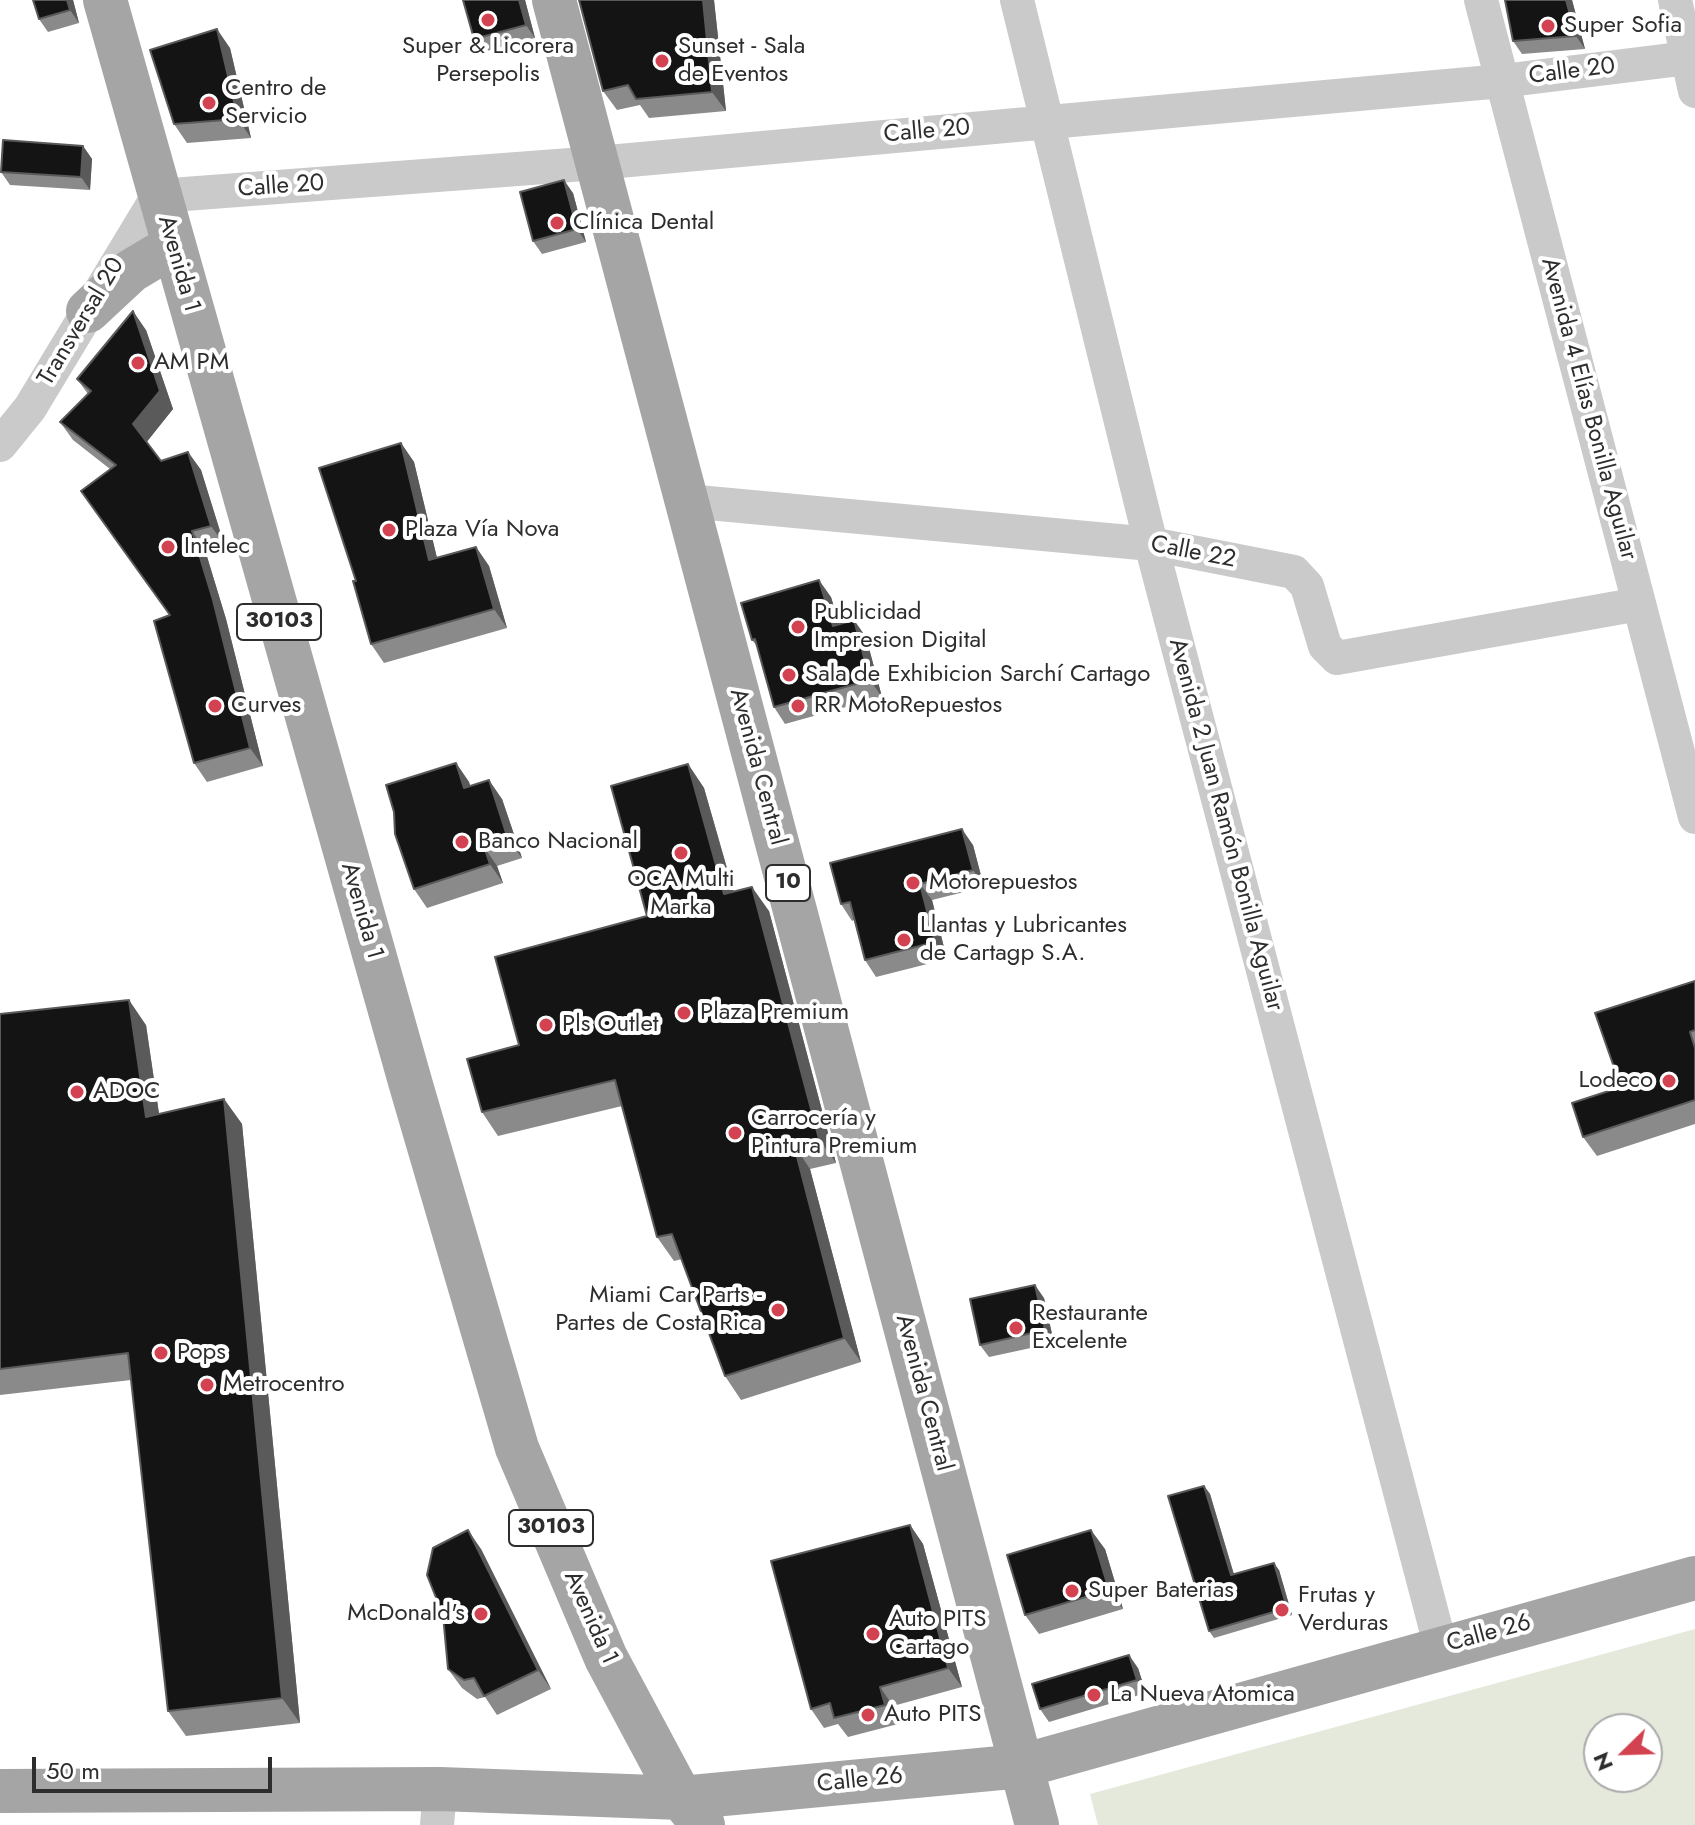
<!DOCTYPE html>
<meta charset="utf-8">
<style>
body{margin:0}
#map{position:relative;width:1695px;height:1825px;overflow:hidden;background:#fff;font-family:Jost,sans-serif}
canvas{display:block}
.north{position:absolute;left:1583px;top:1713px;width:80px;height:80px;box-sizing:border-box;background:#fff;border:2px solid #ababab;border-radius:50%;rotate:247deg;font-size:22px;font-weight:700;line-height:32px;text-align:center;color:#2d2d2d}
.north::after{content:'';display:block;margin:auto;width:28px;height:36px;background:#d24250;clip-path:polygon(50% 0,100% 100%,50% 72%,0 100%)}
.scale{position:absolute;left:32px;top:1757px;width:240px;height:36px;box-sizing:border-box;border:4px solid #2d2d2d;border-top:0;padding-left:10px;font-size:24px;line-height:28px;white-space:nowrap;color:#2d2d2d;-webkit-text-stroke:6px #fff;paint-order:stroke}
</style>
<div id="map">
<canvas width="1695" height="1825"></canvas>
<div class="north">N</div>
<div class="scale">50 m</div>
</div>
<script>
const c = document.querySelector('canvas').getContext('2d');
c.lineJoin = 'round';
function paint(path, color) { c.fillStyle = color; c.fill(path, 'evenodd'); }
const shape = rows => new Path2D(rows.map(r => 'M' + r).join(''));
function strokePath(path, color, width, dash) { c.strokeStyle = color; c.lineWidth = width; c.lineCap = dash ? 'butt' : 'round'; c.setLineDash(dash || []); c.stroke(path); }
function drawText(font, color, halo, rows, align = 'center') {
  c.font = font + ' Jost,sans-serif'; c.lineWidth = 8; c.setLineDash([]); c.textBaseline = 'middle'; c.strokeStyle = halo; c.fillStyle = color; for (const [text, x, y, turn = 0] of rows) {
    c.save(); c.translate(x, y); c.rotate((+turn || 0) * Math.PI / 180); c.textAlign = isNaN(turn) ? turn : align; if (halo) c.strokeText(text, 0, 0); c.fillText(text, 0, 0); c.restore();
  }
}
const green = shape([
 [1695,1629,1695,1825,1098,1825,1090,1794],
 [1599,1729,1647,1729,1647,1777,1599,1777]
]);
const minor = shape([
 [1017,0,1151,544,1441,1648],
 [1481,0,1695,817],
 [1675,0,1695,91],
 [0,445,30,408,158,196,597,163,1502,81,1695,57],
 [687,501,1151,544,1294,572,1307,586,1325,646,1337,658,1639,604],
 [437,1825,440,1789]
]);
const major = shape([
 [105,0,411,1085,517,1448,606,1658,681,1798,703,1825],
 [554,0,1037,1825],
 [88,311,131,271,156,256,174,251],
 [0,1791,440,1789,681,1798,1022,1766,1695,1578]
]);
const wall = shape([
 [33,0,73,0,79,23,48,32,39,19],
 [525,0,535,38,483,52,474,39],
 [714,0,726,111,649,118,640,105,617,110,603,91],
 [1572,0,1585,49,1522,54,1513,41],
 [230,48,251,138,187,143,174,124],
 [83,146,92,159,90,190,10,185,1,172],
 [573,193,586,242,542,254,533,241],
 [146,330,173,409,146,442,161,461,188,452,201,470,224,544,205,550,226,619,263,766,207,782,194,763,170,615,110,469,73,440,60,422,88,394,77,379],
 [401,443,414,462,437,558,476,547,489,566,507,628,384,663,371,644,356,581],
 [831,597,839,624,866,637,882,697,785,724,774,707,757,646,752,640],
 [456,763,469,782,470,786,502,799,522,858,497,866,503,883,427,908,414,889],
 [688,764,704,788,734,892,769,911,836,1163,810,1169,861,1362,741,1400,725,1376,682,1259,674,1261,657,1237,622,1106,498,1136,482,1112,519,1045,647,916],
 [973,845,984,887,932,900,947,959,876,977,865,960,854,920,852,921,841,904],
 [1695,981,1695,1124,1597,1156,1583,1137,1621,1087],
 [0,1014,146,1025,159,1114,224,1099,242,1124,300,1723,186,1736,168,1711,131,1380,0,1395],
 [1044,1298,1054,1343,989,1357,980,1345],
 [1204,1486,1210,1494,1234,1574,1279,1570,1292,1615,1214,1638,1209,1631],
 [910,1525,923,1544,962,1687,893,1706,898,1724,848,1737,838,1724,824,1728,811,1709],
 [481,1549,551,1689,497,1715,485,1697,477,1699,462,1688,448,1669],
 [1105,1549,1123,1609,1039,1634,1025,1615],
 [1138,1668,1146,1693,1049,1722,1040,1709]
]);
const shadedWall = shape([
 [67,0,73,0,79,23,70,10],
 [519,0,525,0,535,38,526,25],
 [703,0,714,0,726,111,712,92],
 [1566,0,1572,0,1585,49,1576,36],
 [217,29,230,48,251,138,238,119],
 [83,146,92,159,90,190,81,177],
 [564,180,573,193,586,242,577,229],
 [133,311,146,330,173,409,146,443,133,424],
 [401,443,414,462,442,579,429,560],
 [188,452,201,470,224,544,211,526],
 [192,531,205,550,226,619,263,766,250,748],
 [476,547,489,566,507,628,494,609],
 [819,580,831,597,845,643,833,626],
 [854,620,866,637,882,697,870,680],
 [456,763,469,782,477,807,464,788],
 [688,764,704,788,741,918,724,894],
 [489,780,502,799,522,858,508,839],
 [962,829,973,845,984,887,973,870],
 [484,847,497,866,503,883,490,864],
 [920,884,932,900,947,959,935,942],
 [752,887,769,911,836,1163,819,1139],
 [129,1000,146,1025,163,1141,146,1117],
 [224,1099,242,1124,300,1723,282,1698],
 [794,1145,810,1169,861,1362,844,1338],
 [1035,1285,1044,1298,1054,1343,1045,1330],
 [1204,1486,1210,1494,1236,1582,1231,1575],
 [910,1525,923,1544,962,1687,948,1668],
 [468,1530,481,1549,551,1689,538,1670],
 [1091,1530,1105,1549,1123,1609,1109,1590],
 [1274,1563,1279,1570,1292,1615,1287,1608],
 [1129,1655,1138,1668,1146,1693,1137,1680],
 [880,1687,893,1706,898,1724,885,1705]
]);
const building = shape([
 [33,0,67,0,70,10,39,19,33,0],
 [463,0,519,0,526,25,474,39,463,0],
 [579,0,703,0,712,92,636,99,628,85,603,91,579,0],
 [1505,0,1566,0,1576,36,1513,41,1505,0],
 [217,29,238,119,174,124,150,50,217,29],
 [3,140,83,146,81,177,1,172,3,140],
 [564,180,577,229,533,241,520,192,564,180],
 [133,311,160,391,133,424,161,461,188,452,211,526,192,531,213,600,250,748,194,763,154,621,170,615,81,491,116,465,60,422,91,391,77,379,133,311],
 [401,443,429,560,476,547,494,609,371,644,353,581,356,581,319,468,401,443],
 [819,580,833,626,854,620,870,680,774,707,755,639,752,640,741,603,819,580],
 [456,763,464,788,489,780,508,839,484,847,490,864,414,889,395,834,394,812,386,785,456,763],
 [688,764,724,894,752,887,819,1139,794,1145,844,1338,725,1376,672,1234,657,1237,615,1080,482,1112,467,1059,519,1045,495,957,647,916,611,786,688,764],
 [962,829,973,870,920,884,935,942,865,960,850,902,841,904,830,863,962,829],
 [1695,981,1695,1030,1690,1032,1695,1048,1695,1100,1583,1137,1572,1103,1621,1087,1595,1013,1695,981],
 [129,1000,146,1117,224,1099,282,1698,168,1711,128,1353,0,1369,0,1014,129,1000],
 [1035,1285,1045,1330,980,1345,970,1299,1035,1285],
 [1204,1486,1231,1575,1274,1563,1287,1608,1209,1631,1168,1496,1204,1486],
 [910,1525,948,1668,880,1687,885,1705,834,1718,830,1703,811,1709,771,1561,910,1525],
 [468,1530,538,1670,484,1696,474,1678,464,1680,448,1669,443,1615,427,1575,433,1548,468,1530],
 [1091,1530,1109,1590,1025,1615,1007,1555,1091,1530],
 [1129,1655,1137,1680,1040,1709,1032,1684,1129,1655]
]);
const markers = [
 [488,20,8,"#d24250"],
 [1548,26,8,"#d24250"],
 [662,61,8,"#d24250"],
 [209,103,8,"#d24250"],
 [557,223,8,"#d24250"],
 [138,363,8,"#d24250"],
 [389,530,8,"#d24250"],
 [168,547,8,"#d24250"],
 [798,627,8,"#d24250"],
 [789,675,8,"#d24250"],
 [215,706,8,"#d24250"],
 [798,706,8,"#d24250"],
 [462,842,8,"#d24250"],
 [681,853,8,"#d24250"],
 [913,883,8,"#d24250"],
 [904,940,8,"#d24250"],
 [684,1013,8,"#d24250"],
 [546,1025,8,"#d24250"],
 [1669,1081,8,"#d24250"],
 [77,1092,8,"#d24250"],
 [735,1133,8,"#d24250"],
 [778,1310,8,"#d24250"],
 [1016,1328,8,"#d24250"],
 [161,1353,8,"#d24250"],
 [207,1385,8,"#d24250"],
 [1072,1591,8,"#d24250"],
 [1282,1610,8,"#d24250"],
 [481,1614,8,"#d24250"],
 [873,1634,8,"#d24250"],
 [1094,1695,8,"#d24250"],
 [868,1715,8,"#d24250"]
];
const shields = [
 [279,622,84],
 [788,883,44],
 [551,1528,84]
];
const shieldNames = [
 ["30103",279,622],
 ["10",788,883],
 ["30103",551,1528]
];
const poiNames = [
 ["Super Sofia",1564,26],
 ["Super & Licorera",488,47,"center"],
 ["Persepolis",488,75,"center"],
 ["Sunset - Sala",678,47],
 ["de Eventos",678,75],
 ["Centro de",225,89],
 ["Servicio",225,117],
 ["Clínica Dental",573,223],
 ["AM PM",154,363],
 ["Plaza Vía Nova",405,530],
 ["Intelec",184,547],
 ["Publicidad",814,613],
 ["Impresion Digital",814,641],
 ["Sala de Exhibicion Sarchí Cartago",805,675],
 ["Curves",231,706],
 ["RR MotoRepuestos",814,706],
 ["Banco Nacional",478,842],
 ["OCA Multi",681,880,"center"],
 ["Marka",681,908,"center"],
 ["Motorepuestos",929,883],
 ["Llantas y Lubricantes",920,926],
 ["de Cartagp S.A.",920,954],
 ["Plaza Premium",700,1013],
 ["Pls Outlet",562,1025],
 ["Lodeco",1653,1081,"right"],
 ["ADOC",93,1092],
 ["Carrocería y",751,1119],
 ["Pintura Premium",751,1147],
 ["Miami Car Parts -",762,1296,"right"],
 ["Partes de Costa Rica",762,1324,"right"],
 ["Restaurante",1032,1314],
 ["Excelente",1032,1342],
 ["Pops",177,1353],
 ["Metrocentro",223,1385],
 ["Super Baterias",1088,1591],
 ["Frutas y",1298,1596],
 ["Verduras",1298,1624],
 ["McDonald's",465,1614,"right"],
 ["Auto PITS",889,1620],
 ["Cartago",889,1648],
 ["La Nueva Atomica",1110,1695],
 ["Auto PITS",884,1715]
];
const streetNames = [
 ["Calle 20",1572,72,-7],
 ["Calle 20",927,132,-5],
 ["Calle 20",281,187,-4],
 ["Avenida 1",178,264,74],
 ["Transversal 20",82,322,-59],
 ["Avenida 4 Elías Bonilla Aguilar",1588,409,75],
 ["Calle 22",1193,553,11],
 ["Avenida Central",757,767,75],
 ["Avenida 2 Juan Ramón Bonilla Aguilar",1225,825,75],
 ["Avenida 1",361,911,74],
 ["Avenida Central",923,1393,75],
 ["Avenida 1",590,1618,66],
 ["Calle 26",1489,1634,-15],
 ["Calle 26",860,1781,-6]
];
paint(green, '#e4e9dc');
strokePath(minor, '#cacaca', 34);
strokePath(major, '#a5a5a5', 44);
paint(wall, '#8a8a8a');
paint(shadedWall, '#5a5a5a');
paint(building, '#141414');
strokePath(building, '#5a5a5a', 2);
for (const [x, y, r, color] of markers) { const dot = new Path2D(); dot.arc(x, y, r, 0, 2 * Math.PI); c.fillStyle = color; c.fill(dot); strokePath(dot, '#fff', 3); }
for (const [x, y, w] of shields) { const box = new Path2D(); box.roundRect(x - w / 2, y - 18, w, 36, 6); c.fillStyle = '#fff'; c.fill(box); strokePath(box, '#2d2d2d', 2); }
drawText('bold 22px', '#2d2d2d', null, shieldNames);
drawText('24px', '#2d2d2d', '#fff', poiNames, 'left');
drawText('24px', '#2d2d2d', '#fff', streetNames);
</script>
